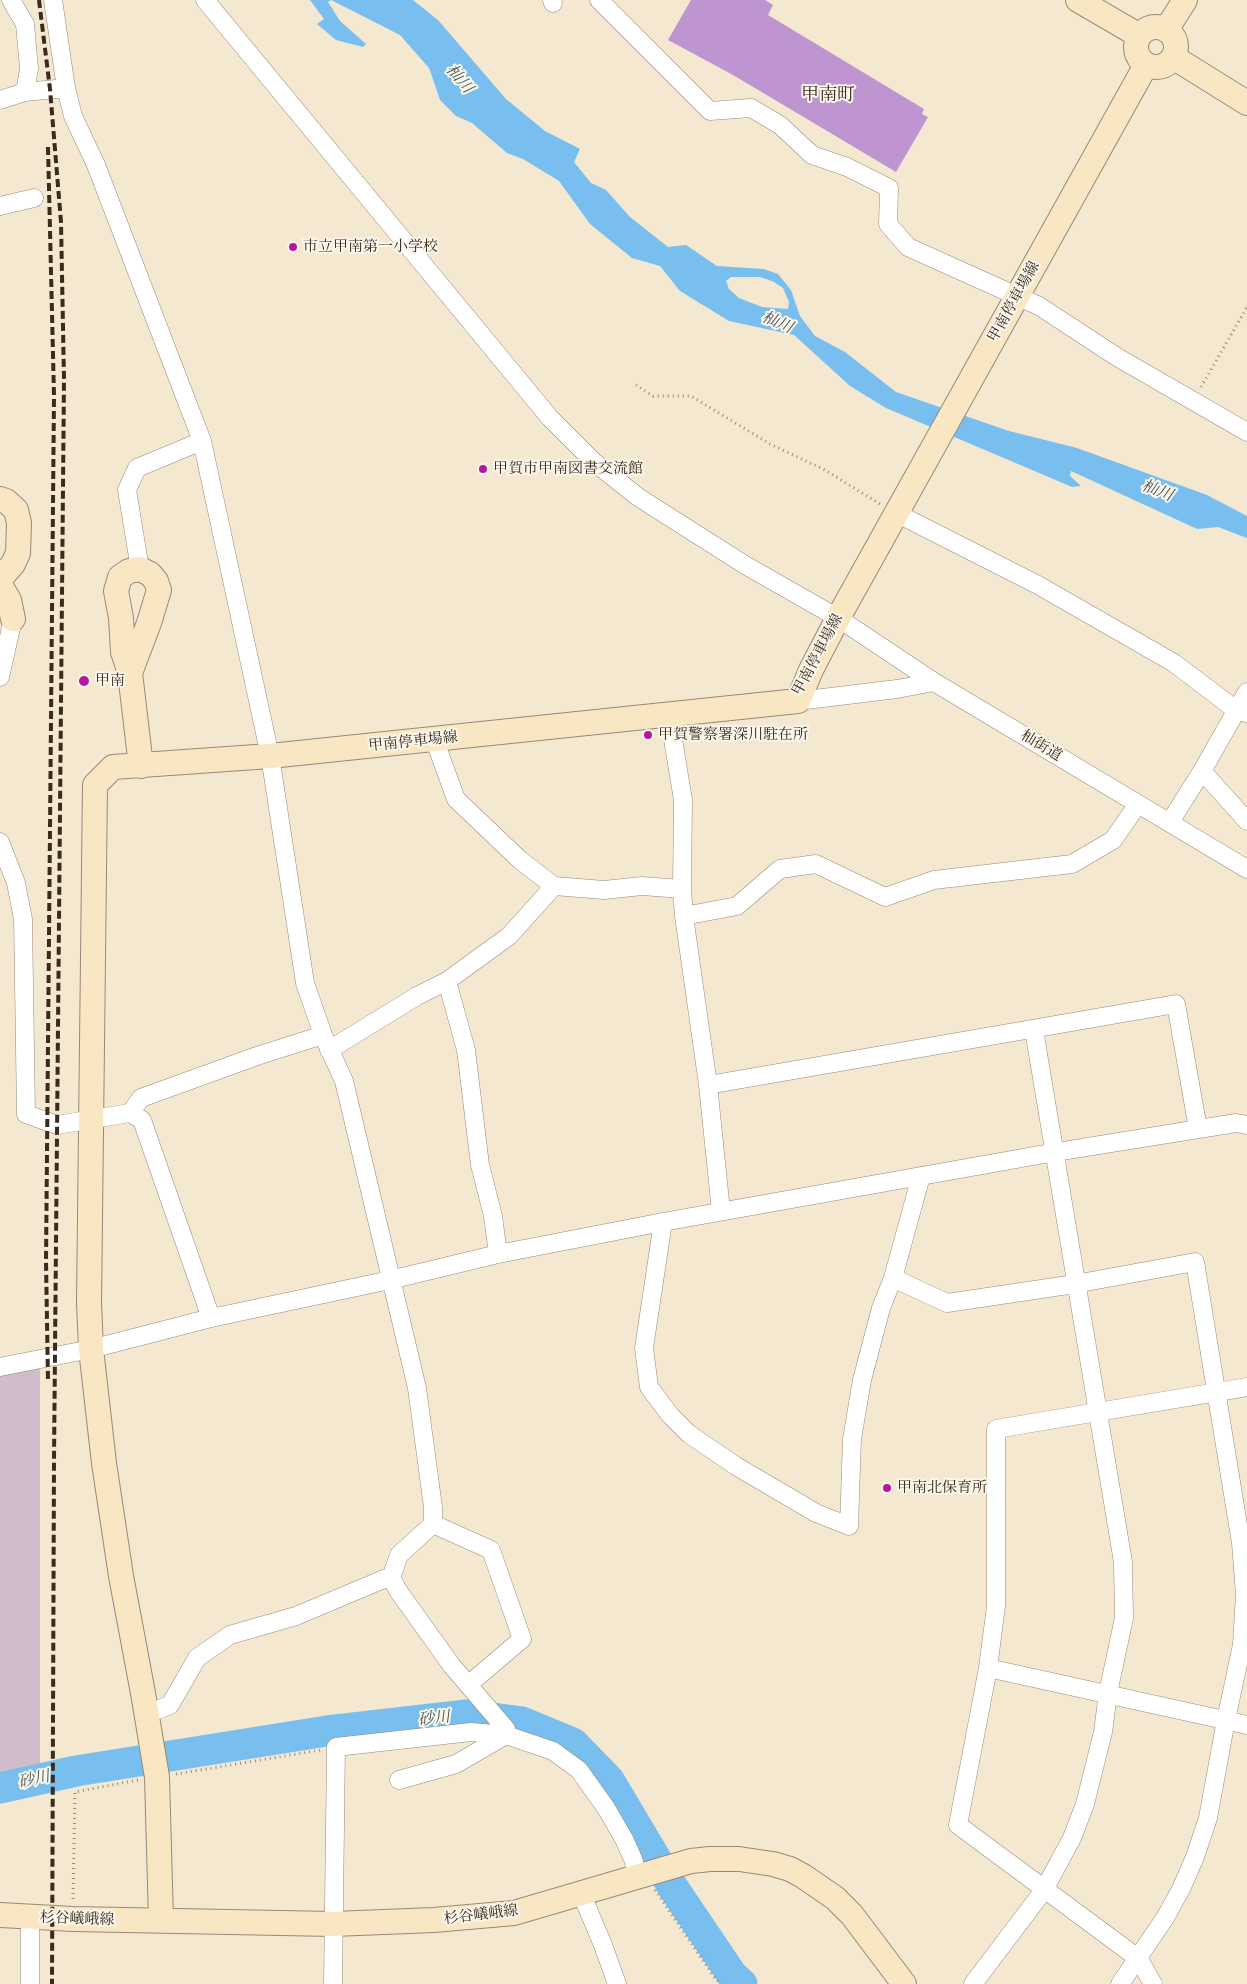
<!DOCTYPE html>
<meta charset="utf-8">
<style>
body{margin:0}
canvas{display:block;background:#f5e8d1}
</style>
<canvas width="1247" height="1984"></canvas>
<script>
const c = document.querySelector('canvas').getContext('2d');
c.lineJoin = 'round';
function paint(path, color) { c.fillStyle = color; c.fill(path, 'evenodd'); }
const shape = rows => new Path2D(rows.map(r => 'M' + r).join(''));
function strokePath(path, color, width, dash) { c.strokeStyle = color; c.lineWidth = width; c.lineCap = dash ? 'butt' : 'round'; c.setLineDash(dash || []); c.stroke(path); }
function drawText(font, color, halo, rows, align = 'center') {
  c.font = font + ' "Old Standard TT","Noto Serif JP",serif'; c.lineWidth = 4; c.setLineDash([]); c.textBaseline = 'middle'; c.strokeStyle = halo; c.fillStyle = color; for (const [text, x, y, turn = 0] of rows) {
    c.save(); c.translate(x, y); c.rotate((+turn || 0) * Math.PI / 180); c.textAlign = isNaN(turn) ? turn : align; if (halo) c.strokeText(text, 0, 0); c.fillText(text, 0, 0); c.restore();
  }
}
const industrial = shape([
 [40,1364,40,1767,0,1775,0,1372]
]);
const water = shape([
 [310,0,331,0,328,2,340,21,366,44,363,47,336,40,317,24,324,19],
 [331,0,413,0,438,20,506,99,545,131,580,149,574,162,591,183,606,190,630,217,668,247,686,245,717,266,764,269,778,274,791,290,800,316,815,336,845,352,896,392,1009,431,1077,448,1207,495,1247,516,1247,538,1218,527,1197,529,1071,471,1070,476,1081,486,1072,487,886,408,850,386,794,335,729,321,680,291,660,266,632,258,590,224,559,181,523,159,507,153,472,123,456,116,440,100,429,68,400,35],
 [731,277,760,277,774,282,783,288,789,302,788,309,762,307,739,298,729,289,726,281]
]);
const river = shape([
 [0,1788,76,1771,327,1731,466,1715,522,1722,573,1743,609,1780,672,1886,732,1975,742,1984]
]);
const building = shape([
 [691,0,765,0,773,5,768,15,924,109,922,114,928,117,896,172,733,75,668,40]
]);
const path = shape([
 [636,385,653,396,691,396,770,444,825,470,880,504],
 [1201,387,1247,307],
 [176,1774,321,1750],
 [655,1890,714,1977,721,1984],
 [73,1899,75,1792,138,1780]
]);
const street = shape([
 [11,0,25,24,29,69,25,92],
 [53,0,66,88,73,116,96,165,202,441,270,756,305,983,323,1035,344,1081,417,1388,433,1507,433,1524,399,1555,391,1578,399,1592,452,1666,506,1729,506,1735,553,1751,579,1770,606,1808,624,1839,633,1859,638,1877],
 [205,0,550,418,594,462,638,497,745,565,838,618,934,682,1247,869],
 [552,0,553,3],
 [599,0,710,111,751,108,780,125,812,155,847,167,889,188,888,224,908,247,1039,306,1117,357,1247,432],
 [0,100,25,92,66,88],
 [0,206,34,198],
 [896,513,1038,585,1174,663,1236,710,1247,713],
 [140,569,127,490,137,468,202,441],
 [0,677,13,619],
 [798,701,897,689,934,682],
 [669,715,683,800,682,889,684,916,708,1085,721,1211],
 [434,739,456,799,520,860,554,886,604,890,642,886,682,889],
 [1202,771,1247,821],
 [1170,822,1202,771,1247,692],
 [0,842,16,883,23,919,26,1114,57,1125,130,1113,142,1120,211,1318],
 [684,916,737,906,780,869,816,864,885,897,934,880,1072,864,1113,840,1138,804],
 [447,981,466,1050,480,1165,493,1216,498,1254],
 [329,1050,417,996,447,981,509,936,554,886],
 [708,1085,1176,1004,1198,1129],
 [130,1113,141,1098,257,1056,323,1035],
 [663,1222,644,1348,649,1387,670,1415,689,1434,736,1466,816,1513,849,1526,852,1439,862,1380,881,1308,893,1278,921,1176],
 [893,1278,947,1303,1075,1284,1195,1262,1241,1543,1245,1594,1242,1645,1226,1720,1208,1818,1195,1857,1181,1889,1165,1918,1120,1984],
 [0,1367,91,1349,211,1318,390,1280,498,1254,663,1222,1056,1152,1236,1123,1247,1125],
 [433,1524,491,1550,522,1639,468,1685],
 [988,1668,1247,1725],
 [147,1714,170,1705,197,1658,230,1635,296,1616,384,1579,391,1578],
 [399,1780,456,1764,506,1735],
 [581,1893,603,1945,617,1984],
 [30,1984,30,1917],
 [333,1984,336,1747,471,1732,506,1735],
 [973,1984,1044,1890,1072,1838,1085,1804,1103,1732,1108,1693,1124,1618,1123,1562,1034,1030],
 [1153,1984,1139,1959,958,1825,988,1668,996,1606,996,1429,1247,1387]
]);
const secondary = shape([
 [1078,0,1138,35],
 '1136 47a20 20 0 1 1 40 0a20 20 0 1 1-40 0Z',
 [1166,30,1185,0],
 [1173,57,1247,103],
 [0,499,6,501,16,510,19,523,18,553,13,564,0,579],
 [0,585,9,600,13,619],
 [130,673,149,623,159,590,156,581,150,574,140,569,129,571,120,577,116,591,121,618,123,652,130,673,141,766],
 [0,1915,73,1919,333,1924,434,1920,514,1913,691,1861,710,1859,739,1859,773,1864,790,1869,803,1876,835,1898,852,1915,904,1984],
 [161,1920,157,1777,143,1693,121,1576,104,1463,91,1349,89,1303,95,785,113,767,270,756,798,701,811,670,838,618,1146,65]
]);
const rail = shape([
 [39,0,50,89,61,222,64,379,54,1460,52,1984],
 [48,147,54,396,46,1261,48,1380]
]);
const markers = [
 [293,247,5,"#b5179e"],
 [483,469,5,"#b5179e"],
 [84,681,6,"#b5179e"],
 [648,735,5,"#b5179e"],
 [887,1488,5,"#b5179e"]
];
const poiNames = [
 ["市立甲南第一小学校",303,247],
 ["甲賀市甲南図書交流館",493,469],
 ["甲南",95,681],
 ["甲賀警察署深川駐在所",658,735],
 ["甲南北保育所",897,1488]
];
const streetNames = [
 ["甲南停車場線",1014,302,-61],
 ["甲南停車場線",818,655,-62],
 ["甲南停車場線",413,742,-6],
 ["杣街道",1041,746,31],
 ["杉谷嶬峨線",481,1915,-7],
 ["杉谷嶬峨線",77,1919,2]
];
const waterNames = [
 ["杣川",459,79,50],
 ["杣川",777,323,23],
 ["杣川",1157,491,21],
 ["砂川",434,1719,-7],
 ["砂川",34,1780,-12]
];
const quarterNames = [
 ["甲南町",828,95]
];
paint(industrial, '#d0bdcc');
paint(water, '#78bff0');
strokePath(river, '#78bff0', 31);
paint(building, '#be95d1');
strokePath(street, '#988978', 19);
strokePath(secondary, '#988978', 26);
strokePath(path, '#988978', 3, [1, 4]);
strokePath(street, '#fff', 18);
strokePath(secondary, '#f9e7c3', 24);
strokePath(rail, '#3b2a1e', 4, [8, 4]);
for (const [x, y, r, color] of markers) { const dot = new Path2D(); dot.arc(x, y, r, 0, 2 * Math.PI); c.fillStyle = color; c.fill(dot); strokePath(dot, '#fbf7ec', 2); }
drawText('15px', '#3b2a1e', '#fbf7ec', poiNames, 'left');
drawText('15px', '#3b2a1e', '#fbf7ec', streetNames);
drawText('italic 16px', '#4d575d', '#fbf7ec', waterNames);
drawText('18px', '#3b2a1e', '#fbf7ec', quarterNames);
</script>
